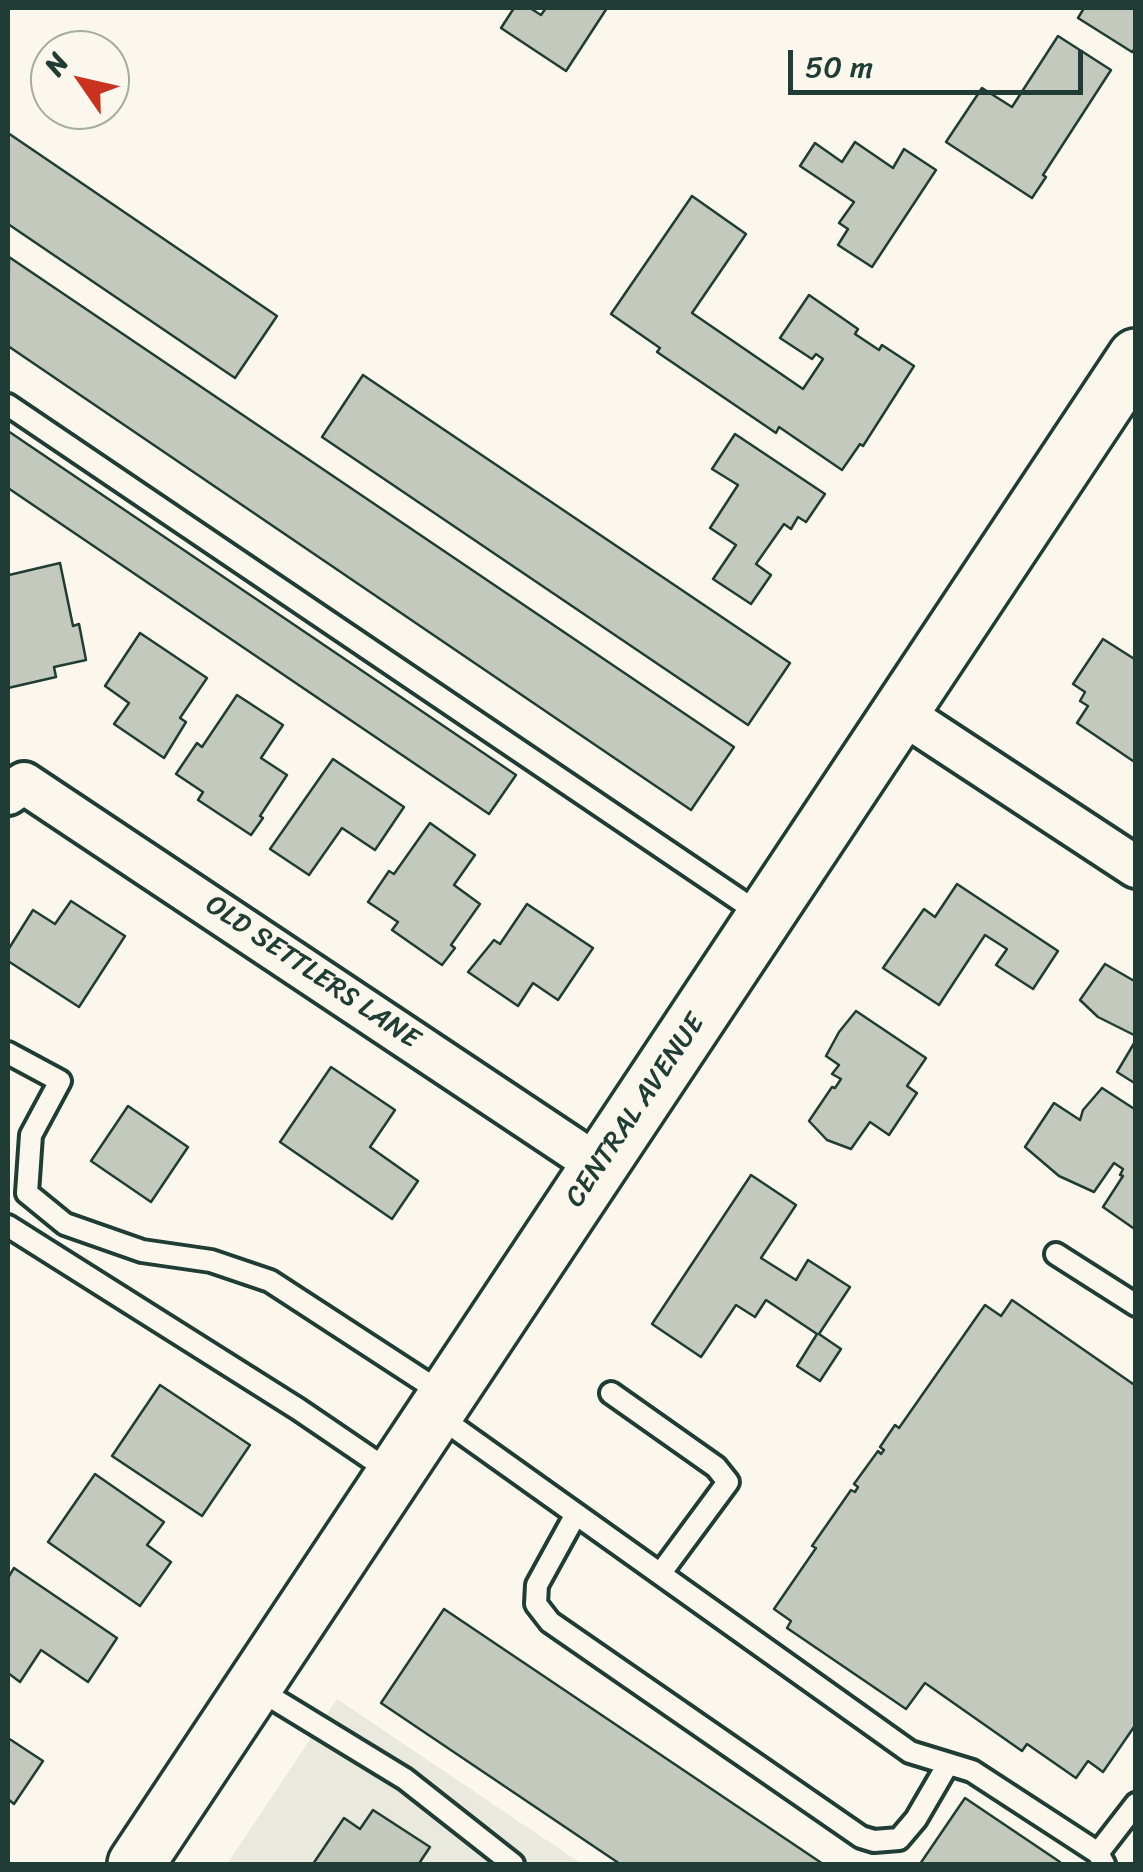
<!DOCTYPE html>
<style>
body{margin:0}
#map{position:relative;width:1143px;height:1872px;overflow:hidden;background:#fbf7ec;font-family:Sriracha,sans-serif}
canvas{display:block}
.frame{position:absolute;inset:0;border:10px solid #1f3d34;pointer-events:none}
.north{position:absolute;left:30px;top:30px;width:100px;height:100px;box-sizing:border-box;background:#fbf7ec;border:2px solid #a3ada2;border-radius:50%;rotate:304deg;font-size:28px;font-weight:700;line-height:40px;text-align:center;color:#1f3d34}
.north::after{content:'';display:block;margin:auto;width:35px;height:45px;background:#c8321e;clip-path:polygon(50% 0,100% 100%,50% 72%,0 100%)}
.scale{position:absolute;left:788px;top:50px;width:295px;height:45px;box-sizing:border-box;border:5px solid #1f3d34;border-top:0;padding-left:12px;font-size:30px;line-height:35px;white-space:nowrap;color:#1f3d34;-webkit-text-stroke:8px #fbf7ec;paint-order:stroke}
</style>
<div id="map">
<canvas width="1143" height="1872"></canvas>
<div class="frame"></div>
<div class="north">N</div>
<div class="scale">50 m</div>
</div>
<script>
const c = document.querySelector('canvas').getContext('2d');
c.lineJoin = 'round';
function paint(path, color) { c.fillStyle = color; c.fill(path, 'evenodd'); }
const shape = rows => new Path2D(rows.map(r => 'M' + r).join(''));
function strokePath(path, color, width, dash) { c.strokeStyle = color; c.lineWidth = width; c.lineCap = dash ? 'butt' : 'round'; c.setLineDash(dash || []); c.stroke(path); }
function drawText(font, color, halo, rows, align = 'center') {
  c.font = font + ' Sriracha,sans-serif'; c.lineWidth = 8; c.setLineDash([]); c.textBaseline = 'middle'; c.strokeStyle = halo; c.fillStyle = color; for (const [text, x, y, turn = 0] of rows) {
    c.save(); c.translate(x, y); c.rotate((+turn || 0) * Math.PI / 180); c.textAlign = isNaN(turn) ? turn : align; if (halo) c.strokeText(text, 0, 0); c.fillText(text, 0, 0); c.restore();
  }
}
const built = shape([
 [337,1699,582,1864,227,1864]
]);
const building = shape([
 [514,8,530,8,541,15,546,8,607,8,566,71,501,28,514,8],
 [1084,8,1136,8,1136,47,1132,52,1078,18,1084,8],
 [1058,36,1111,70,1043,175,1046,177,1032,198,946,142,982,88,1012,107,1058,36],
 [8,133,277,316,235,378,8,224,8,133],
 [855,142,893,168,904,149,936,170,872,267,838,245,848,229,839,223,854,202,800,166,815,143,842,162,855,142],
 [692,196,746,234,692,313,803,389,823,359,816,354,812,359,780,338,809,295,858,329,855,334,879,350,882,345,914,366,863,446,860,444,842,470,779,427,776,433,657,352,660,348,611,314,692,196],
 [9,257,734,747,691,810,8,346,9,257],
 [363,375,790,663,748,725,322,437,363,375],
 [8,431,516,775,489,814,8,488,8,431],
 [735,434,825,494,806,522,798,517,791,529,784,524,756,564,771,575,751,604,713,579,736,545,710,528,738,485,712,469,735,434],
 [60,563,73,626,79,624,86,660,54,667,56,677,8,688,8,569,9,575,60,563],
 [140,633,207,678,180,718,186,722,164,758,114,724,129,703,105,686,140,633],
 [1103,639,1136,660,1136,763,1077,723,1088,706,1080,701,1085,692,1073,684,1103,639],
 [237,695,283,725,261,758,287,775,260,816,263,818,251,835,198,800,203,792,176,774,197,743,202,747,237,695],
 [333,759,404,807,375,850,342,828,309,875,270,849,333,759],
 [430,823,475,855,454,885,480,904,451,945,455,948,442,965,392,930,398,922,368,902,389,871,394,874,430,823],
 [957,884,1058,951,1033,989,996,965,1007,949,985,935,939,1005,883,968,924,909,935,917,957,884],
 [71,901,125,936,79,1007,8,961,8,950,33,910,55,924,71,901],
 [527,904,593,948,558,1000,533,983,518,1006,468,972,494,940,500,944,527,904],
 [1105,964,1136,982,1136,1036,1098,1017,1080,1000,1105,964],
 [856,1011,926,1058,907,1086,917,1093,889,1135,870,1122,851,1149,827,1140,809,1121,832,1087,835,1088,841,1079,832,1074,839,1065,826,1056,839,1032,856,1011],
 [1136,1040,1136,1084,1117,1072,1136,1040],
 [331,1067,395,1110,370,1147,418,1181,392,1219,280,1142,331,1067],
 [1102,1088,1136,1110,1136,1230,1103,1207,1123,1176,1120,1175,1123,1169,1114,1163,1094,1192,1059,1176,1025,1147,1054,1103,1080,1120,1083,1110,1102,1088],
 [128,1106,188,1147,151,1202,91,1161,128,1106],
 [751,1175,796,1205,761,1258,796,1280,808,1260,850,1287,819,1334,841,1349,820,1381,797,1366,817,1334,766,1300,755,1317,736,1305,701,1357,652,1324,751,1175],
 [1012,1300,1136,1386,1136,1724,1103,1772,1088,1761,1076,1778,1027,1744,1022,1751,925,1683,906,1709,787,1628,791,1621,774,1609,816,1548,812,1546,851,1490,855,1492,858,1487,854,1484,878,1451,881,1454,884,1450,880,1447,895,1425,899,1428,985,1305,1001,1316,1012,1300],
 [160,1385,250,1445,202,1516,112,1456,160,1385],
 [95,1474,164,1522,147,1545,171,1562,140,1606,48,1542,95,1474],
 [14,1568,117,1638,88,1682,41,1650,20,1682,8,1673,8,1578,14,1568],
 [444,1609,823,1864,620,1864,381,1703,444,1609],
 [8,1738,43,1761,14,1804,8,1799,8,1738],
 [965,1798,1060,1862,1058,1864,920,1864,965,1798],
 [373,1810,430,1847,420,1862,423,1864,313,1864,344,1818,360,1829,373,1810]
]);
const lane = shape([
 [8,405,763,916],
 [8,1053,60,1081,31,1135,27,1193,65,1224,142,1251,211,1261,270,1281,445,1395],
 [8,1226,298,1409,392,1473],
 [1056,1254,1136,1305],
 [611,1393,716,1467,728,1482,660,1574],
 [437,1415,910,1752,972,1771,1098,1853,1104,1864],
 [576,1514,537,1585,536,1604,550,1622,861,1837,874,1841,899,1839,916,1819,948,1764],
 [256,1688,405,1779,513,1864],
 [1098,1853,1136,1804]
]);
const street = shape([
 [900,712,1136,867],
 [8,794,24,783,599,1166]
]);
const secondary = shape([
 [136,1864,1136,357]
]);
const streetNames = [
 ["OLD SETTLERS LANE",312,973,34],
 ["CENTRAL AVENUE",636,1111,-56]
];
paint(built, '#eae9de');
paint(building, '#c4c9be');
strokePath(building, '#1f3d34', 2.5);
strokePath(lane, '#1f3d34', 28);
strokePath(street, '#1f3d34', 48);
strokePath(secondary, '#1f3d34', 62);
strokePath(lane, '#fbf7ec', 20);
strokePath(street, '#fbf7ec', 40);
strokePath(secondary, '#fbf7ec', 55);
drawText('28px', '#1f3d34', '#fbf7ec', streetNames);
</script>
